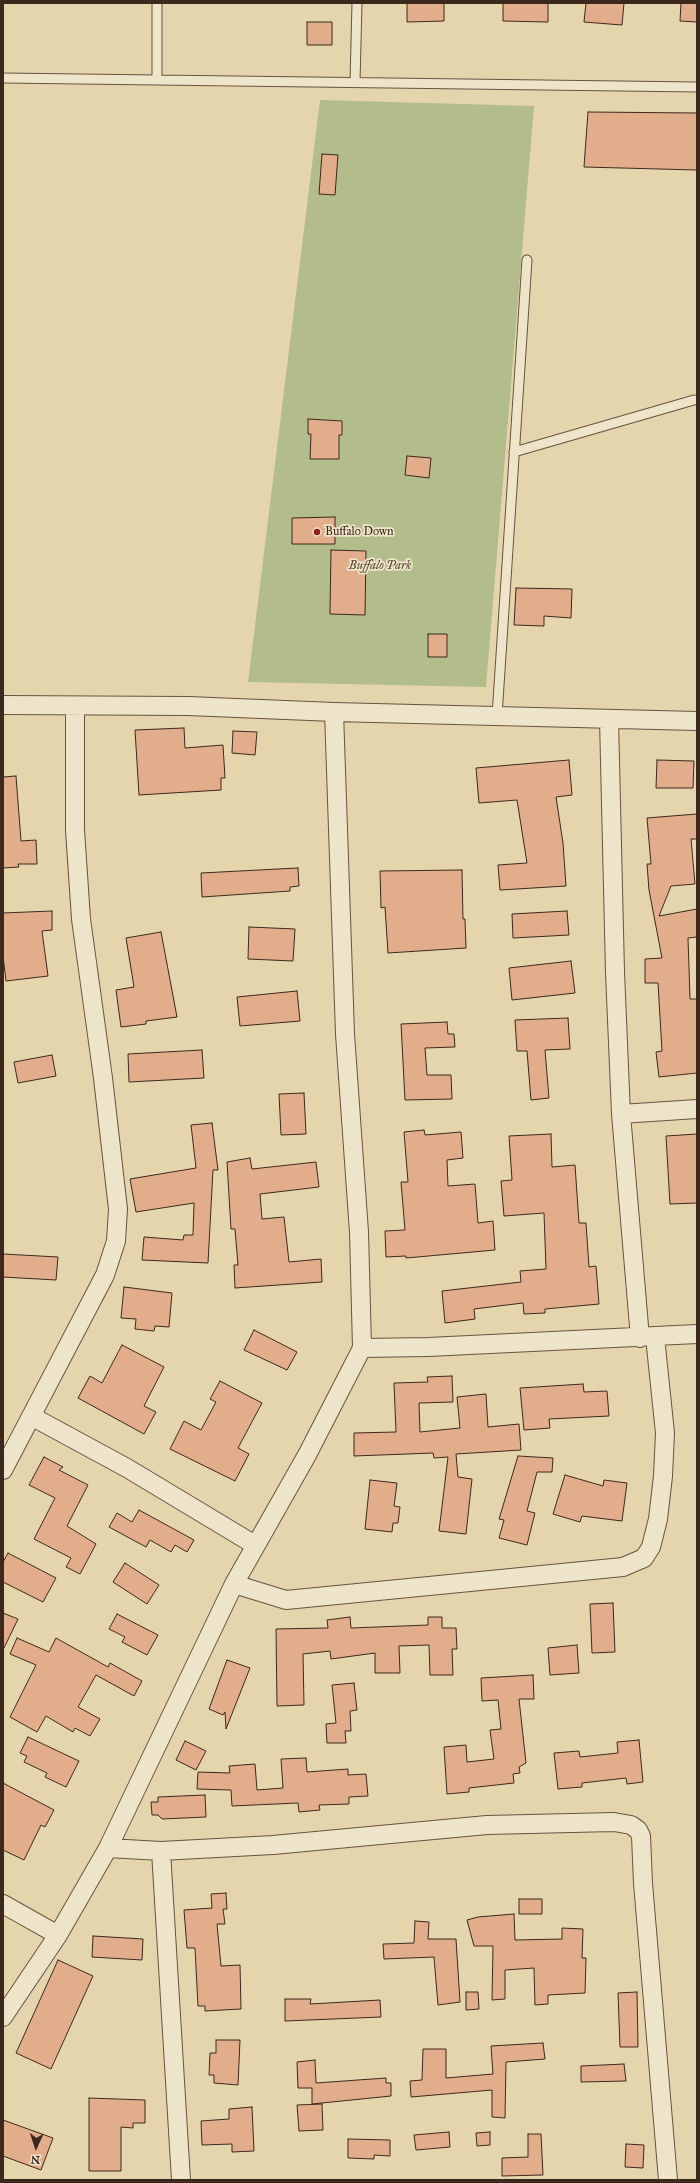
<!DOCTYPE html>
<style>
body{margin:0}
#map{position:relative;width:700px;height:2183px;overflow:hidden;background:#e5d5ad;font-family:"IM FELL Great Primer",serif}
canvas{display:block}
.frame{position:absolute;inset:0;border:4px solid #3d281d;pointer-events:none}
.north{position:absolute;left:16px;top:2127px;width:40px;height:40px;-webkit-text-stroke:3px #eee4ca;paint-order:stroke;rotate:183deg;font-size:11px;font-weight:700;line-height:16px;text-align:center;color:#3d281d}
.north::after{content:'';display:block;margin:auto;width:14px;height:18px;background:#3d281d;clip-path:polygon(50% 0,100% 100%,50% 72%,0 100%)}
</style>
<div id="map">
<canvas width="700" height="2183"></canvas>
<div class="frame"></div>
<div class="north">N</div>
</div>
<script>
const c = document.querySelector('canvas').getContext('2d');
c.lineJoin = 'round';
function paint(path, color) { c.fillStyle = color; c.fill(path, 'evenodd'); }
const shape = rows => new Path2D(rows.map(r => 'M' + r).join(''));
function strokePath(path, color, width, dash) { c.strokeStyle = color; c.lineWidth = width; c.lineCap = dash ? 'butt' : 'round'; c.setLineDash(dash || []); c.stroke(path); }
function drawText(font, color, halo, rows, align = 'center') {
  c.font = font + ' "IM FELL Great Primer",serif'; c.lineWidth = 3.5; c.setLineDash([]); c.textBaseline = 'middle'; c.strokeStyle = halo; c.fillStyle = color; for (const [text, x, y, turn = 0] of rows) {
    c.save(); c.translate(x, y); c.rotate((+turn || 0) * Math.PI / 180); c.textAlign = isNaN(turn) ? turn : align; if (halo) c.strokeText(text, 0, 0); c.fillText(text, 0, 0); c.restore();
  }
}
const green = shape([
 [320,100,534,106,486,687,248,682]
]);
const building = shape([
 [407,3,444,3,444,21,407,22,407,3],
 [503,3,548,3,548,22,503,21,503,3],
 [586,3,624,3,622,25,584,22,586,3],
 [681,3,697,3,697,22,680,21,681,3],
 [307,22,332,22,332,45,307,45,307,22],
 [588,112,697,113,697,170,584,167,588,112],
 [322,154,338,155,335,195,319,194,322,154],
 [308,419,342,421,342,435,339,435,339,459,310,459,311,434,308,434,308,419],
 [407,456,431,458,429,478,405,475,407,456],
 [335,517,335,544,292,544,292,518,335,517],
 [331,550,366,551,365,615,330,614,331,550],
 [516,588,572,589,571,618,544,616,544,626,514,625,516,588],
 [428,634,447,634,447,657,428,657,428,634],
 [184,728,185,748,223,745,225,778,221,778,221,790,139,795,135,730,184,728],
 [233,731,257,732,255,755,232,753,233,731],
 [569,760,572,795,556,797,563,843,566,886,500,890,498,865,527,863,517,800,479,803,476,768,569,760],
 [657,760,694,761,693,788,656,788,657,760],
 [16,776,21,841,36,840,37,864,18,864,19,867,3,868,3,777,16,776],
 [697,814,697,839,691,839,695,884,671,886,659,916,697,909,697,937,688,938,690,999,697,999,697,1073,659,1077,656,1052,662,1051,658,983,645,983,645,959,662,958,649,890,647,864,651,864,647,818,697,814],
 [298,868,299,886,290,887,290,891,202,897,201,873,298,868],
 [462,870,463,919,465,919,466,948,388,953,385,907,381,908,380,871,462,870],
 [52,911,52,930,42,931,48,976,6,981,3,956,3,913,52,911],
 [567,911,569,935,513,938,512,914,567,911],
 [249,927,295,929,293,961,248,959,249,927],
 [161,932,177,1017,146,1021,146,1024,121,1027,116,990,134,987,126,938,161,932],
 [571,961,575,993,512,1000,509,968,571,961],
 [297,991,300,1021,240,1026,237,997,297,991],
 [568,1018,570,1049,545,1050,549,1098,531,1100,527,1051,517,1051,515,1020,568,1018],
 [447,1022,448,1034,454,1034,455,1047,425,1048,427,1075,451,1075,452,1099,405,1100,401,1024,447,1022],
 [202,1050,204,1078,129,1082,128,1054,202,1050],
 [52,1055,56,1076,18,1083,14,1062,52,1055],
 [304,1093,306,1134,281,1135,279,1094,304,1093],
 [212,1123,218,1170,213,1170,208,1263,142,1260,144,1237,183,1240,184,1235,193,1235,194,1203,136,1212,130,1179,196,1168,191,1125,212,1123],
 [424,1130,425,1135,461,1132,463,1158,447,1160,448,1186,475,1184,478,1223,493,1221,495,1250,406,1258,406,1256,386,1257,385,1231,405,1230,401,1182,408,1182,404,1132,424,1130],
 [551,1134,552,1167,575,1165,579,1223,586,1223,589,1267,596,1266,599,1304,545,1309,545,1313,524,1314,523,1303,474,1309,475,1319,445,1323,442,1291,521,1282,520,1271,546,1269,544,1213,504,1216,501,1181,512,1180,509,1136,551,1134],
 [697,1134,697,1203,670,1204,666,1136,697,1134],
 [250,1158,252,1169,316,1162,319,1187,260,1194,262,1219,284,1217,289,1262,321,1259,322,1282,235,1288,234,1265,238,1265,235,1229,231,1229,227,1162,250,1158],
 [3,1254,58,1257,56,1280,3,1277,3,1254],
 [124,1287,172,1293,169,1327,155,1326,154,1331,135,1329,136,1319,121,1318,124,1287],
 [254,1330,297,1352,287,1370,244,1350,254,1330],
 [122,1345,164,1367,144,1406,156,1412,144,1434,78,1398,90,1376,102,1383,122,1345],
 [452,1376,453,1402,419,1403,420,1432,460,1428,457,1397,486,1394,488,1427,519,1424,521,1450,456,1454,458,1477,472,1479,466,1534,439,1531,448,1457,434,1458,433,1453,354,1456,354,1433,396,1432,394,1383,428,1382,427,1377,452,1376],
 [220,1381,262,1403,238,1448,249,1454,235,1481,170,1449,184,1421,201,1430,216,1402,210,1399,220,1381],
 [583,1384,584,1392,607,1391,609,1416,549,1419,550,1428,524,1430,520,1388,583,1384],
 [518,1456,553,1458,552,1472,537,1472,527,1511,535,1513,527,1545,499,1538,504,1520,499,1519,518,1456],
 [44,1457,63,1467,59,1470,88,1485,67,1526,96,1544,80,1574,66,1567,71,1558,34,1539,55,1498,29,1485,44,1457],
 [565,1475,603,1486,604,1480,627,1483,622,1521,582,1516,580,1522,553,1514,565,1475],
 [370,1480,397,1483,394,1506,400,1507,398,1523,393,1523,392,1532,365,1529,370,1480],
 [139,1510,194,1540,187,1552,175,1545,171,1552,150,1540,146,1547,109,1527,117,1513,132,1522,139,1510],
 [8,1553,56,1578,43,1602,3,1582,3,1562,8,1553],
 [125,1563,159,1585,147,1604,113,1582,125,1563],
 [613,1603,615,1652,592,1653,590,1604,613,1603],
 [3,1613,18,1619,3,1650,3,1613],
 [117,1614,158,1635,147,1655,122,1642,125,1637,109,1629,117,1614],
 [350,1617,351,1628,428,1625,428,1617,442,1617,442,1628,456,1628,457,1649,452,1649,453,1675,430,1675,429,1645,399,1646,400,1673,375,1673,375,1653,331,1659,330,1651,303,1654,304,1705,277,1706,276,1629,328,1628,327,1620,350,1617],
 [17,1638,49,1652,56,1638,108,1667,110,1663,142,1681,134,1696,96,1675,78,1707,100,1719,90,1736,75,1728,73,1732,46,1716,37,1732,10,1717,36,1665,10,1654,17,1638],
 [577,1645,579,1673,550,1675,548,1648,577,1645],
 [227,1660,250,1668,226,1729,225,1712,223,1715,209,1709,227,1660],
 [533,1675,534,1699,519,1699,526,1763,519,1767,520,1773,513,1774,514,1783,469,1788,469,1792,447,1794,444,1747,466,1745,467,1762,494,1759,490,1730,501,1729,498,1700,482,1701,481,1678,533,1675],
 [354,1683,357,1710,350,1711,351,1731,345,1731,346,1743,327,1743,326,1724,336,1723,332,1685,354,1683],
 [28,1737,79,1761,66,1787,45,1777,47,1773,24,1762,27,1756,20,1753,28,1737],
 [639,1740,643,1782,627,1784,626,1778,582,1783,582,1787,558,1789,554,1753,579,1751,580,1757,618,1753,617,1742,639,1740],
 [185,1741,206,1751,196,1770,176,1760,185,1741],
 [306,1758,307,1772,348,1769,348,1775,366,1774,368,1796,349,1797,349,1804,319,1805,320,1810,299,1812,298,1803,232,1806,231,1790,197,1789,198,1772,230,1773,229,1766,255,1764,257,1790,283,1788,281,1759,306,1758],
 [3,1783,54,1810,45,1827,41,1825,24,1860,3,1850,3,1783],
 [205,1795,206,1817,162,1819,158,1815,152,1815,151,1802,158,1802,158,1797,205,1795],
 [226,1893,227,1909,223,1909,225,1924,217,1924,221,1966,240,1965,241,2009,205,2011,205,2006,198,2006,195,1948,187,1948,184,1910,212,1908,211,1894,226,1893],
 [519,1899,542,1899,542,1914,519,1914,519,1899],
 [514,1914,515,1940,562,1939,562,1928,583,1929,582,1958,586,1958,585,1993,548,1995,548,2004,535,2005,534,1968,505,1970,505,1999,492,2000,493,1946,474,1946,467,1920,478,1917,514,1914],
 [415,1921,429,1922,428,1939,456,1939,460,2002,438,2005,434,1957,384,1959,383,1944,414,1943,415,1921],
 [93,1936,143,1939,142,1960,92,1957,93,1936],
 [58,1960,93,1976,51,2069,16,2053,58,1960],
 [466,1992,478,1992,479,2009,466,2010,466,1992],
 [637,1992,638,2047,620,2047,618,1993,637,1992],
 [285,1999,311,1999,310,2004,380,2000,381,2017,285,2021,285,1999],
 [216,2040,240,2040,238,2085,214,2083,214,2075,209,2075,210,2053,216,2053,216,2040],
 [543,2043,545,2059,506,2062,505,2118,492,2117,492,2090,411,2097,410,2081,422,2080,423,2049,446,2049,446,2078,493,2074,491,2046,543,2043],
 [315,2060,316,2083,386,2078,386,2083,391,2083,391,2096,312,2104,312,2088,298,2088,297,2062,315,2060],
 [624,2064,626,2081,581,2082,581,2066,624,2064],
 [89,2098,145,2100,145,2123,133,2123,133,2128,121,2127,121,2171,89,2171,89,2098],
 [322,2104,323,2130,299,2131,297,2105,322,2104],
 [252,2107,254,2151,232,2152,232,2144,202,2145,201,2121,229,2119,229,2109,252,2107],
 [3,2120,53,2138,41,2170,3,2156,3,2120],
 [449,2132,450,2147,416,2150,414,2135,449,2132],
 [490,2132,490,2145,477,2146,476,2133,490,2132],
 [528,2134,541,2134,543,2175,502,2176,502,2158,528,2157,528,2134],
 [348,2139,390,2140,390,2156,374,2155,374,2159,348,2158,348,2139],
 [626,2144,644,2145,643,2168,625,2167,626,2144]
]);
const lane = shape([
 [3,78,697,87],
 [157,80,157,3],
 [355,82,357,3],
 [514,452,694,400],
 [497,716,527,260]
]);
const street = shape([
 [3,705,188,706,334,712,697,721],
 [609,719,615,972,621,1114,640,1338],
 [621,1114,697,1109],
 [362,1348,428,1347,697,1334],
 [31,1416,127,1468,255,1545],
 [3,1470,105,1275,116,1241,118,1209,103,1078,81,919,75,830,75,706],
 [234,1584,286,1600,623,1567,644,1558,651,1547,658,1519,663,1476,665,1433,655,1337],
 [108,1848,161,1851,181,2180],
 [161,1851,273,1845,487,1825,614,1822,631,1825,638,1830,641,1836,643,1883,668,2180],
 [3,1904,58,1935],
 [3,2017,58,1935,108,1848,234,1584,307,1455,362,1348,359,1232,345,1034,334,712]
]);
const markers = [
 [317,532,4,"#8f2418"]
];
const poiNames = [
 ["Buffalo Down",325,532]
];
const parkNames = [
 ["Buffalo Park",380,566]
];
paint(green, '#b3bd8b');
paint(building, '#e2ad8a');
strokePath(building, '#3d281d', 1);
strokePath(lane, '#675341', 11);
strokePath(street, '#675341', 20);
strokePath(lane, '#eee4ca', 9);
strokePath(street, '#eee4ca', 18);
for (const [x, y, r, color] of markers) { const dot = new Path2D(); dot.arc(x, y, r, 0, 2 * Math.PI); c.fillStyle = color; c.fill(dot); strokePath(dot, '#eee4ca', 1.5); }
drawText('12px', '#3d281d', '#eee4ca', poiNames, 'left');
drawText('italic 12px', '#554633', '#eee4ca', parkNames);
</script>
